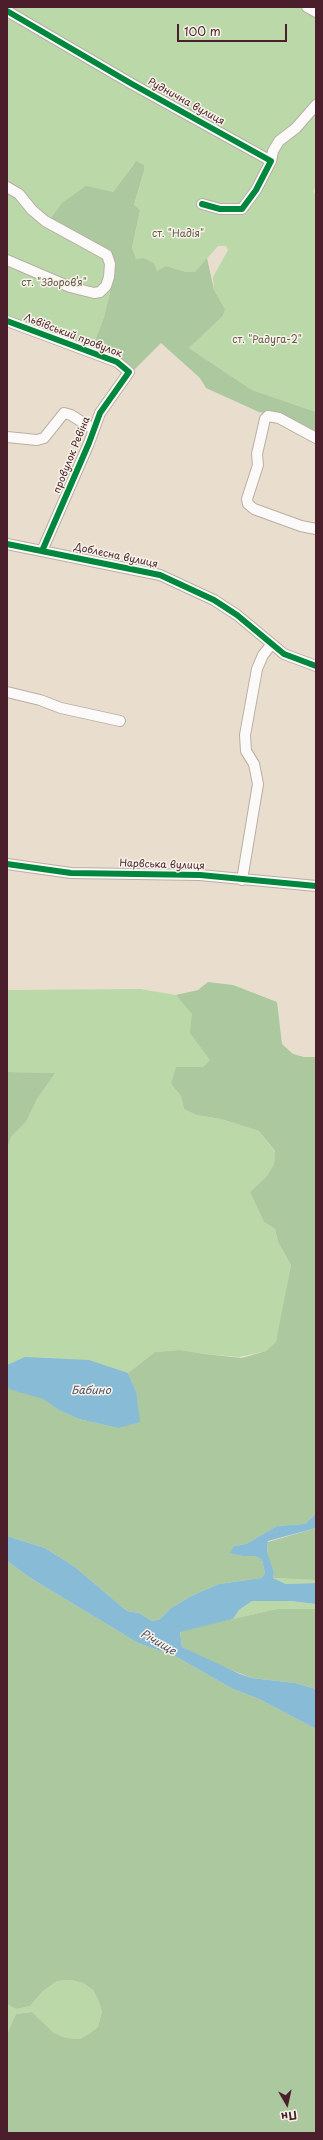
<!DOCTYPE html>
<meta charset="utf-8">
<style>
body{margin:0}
#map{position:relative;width:323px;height:2140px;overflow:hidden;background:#e9dece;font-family:"Playpen Sans",sans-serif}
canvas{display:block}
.frame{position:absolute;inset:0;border:8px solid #4a1f2b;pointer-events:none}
.north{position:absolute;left:267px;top:2084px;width:40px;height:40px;-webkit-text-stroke:3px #f7f3e8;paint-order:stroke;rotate:171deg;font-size:11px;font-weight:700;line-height:16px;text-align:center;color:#4a1f2b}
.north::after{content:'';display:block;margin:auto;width:14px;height:18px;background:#4a1f2b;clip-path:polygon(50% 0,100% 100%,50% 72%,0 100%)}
.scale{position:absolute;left:177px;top:24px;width:110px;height:18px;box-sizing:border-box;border:2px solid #4a1f2b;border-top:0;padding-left:5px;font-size:12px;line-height:14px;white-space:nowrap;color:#4a1f2b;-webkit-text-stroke:3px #f7f3e8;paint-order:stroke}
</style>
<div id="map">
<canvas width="323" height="2140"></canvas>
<div class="frame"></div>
<div class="north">Пн</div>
<div class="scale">100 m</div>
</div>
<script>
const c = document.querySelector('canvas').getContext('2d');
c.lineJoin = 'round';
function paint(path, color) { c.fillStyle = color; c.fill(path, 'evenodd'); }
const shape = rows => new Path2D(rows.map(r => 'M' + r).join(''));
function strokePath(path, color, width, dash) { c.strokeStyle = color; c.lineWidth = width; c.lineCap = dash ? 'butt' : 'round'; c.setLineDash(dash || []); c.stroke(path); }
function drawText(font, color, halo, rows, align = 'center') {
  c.font = font + ' "Playpen Sans",sans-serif'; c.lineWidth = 3; c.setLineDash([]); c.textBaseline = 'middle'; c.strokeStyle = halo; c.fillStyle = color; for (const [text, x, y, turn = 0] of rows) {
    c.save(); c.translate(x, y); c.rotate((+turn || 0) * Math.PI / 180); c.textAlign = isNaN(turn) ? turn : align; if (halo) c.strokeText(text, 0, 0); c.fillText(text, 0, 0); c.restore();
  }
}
const green = shape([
 [9,7,301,7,316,15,316,185,313,192,316,194,316,412,252,390,189,348,223,316,225,309,214,290,213,277,228,250,226,246,218,246,195,272,186,272,166,266,157,271,154,263,144,258,136,260,132,248,140,210,134,206,144,171,134,163,113,192,49,221,7,185,7,18,190,122,266,162,135,81],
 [7,191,17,197,27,213,41,223,113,261,114,275,104,317,93,346,30,325,7,315],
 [140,989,176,995,193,1014,211,1060,203,1067,171,1084,181,1096,184,1109,196,1115,221,1119,259,1131,275,1152,274,1164,267,1176,250,1192,264,1222,275,1229,278,1242,291,1265,277,1342,266,1351,239,1357,204,1354,180,1350,155,1352,128,1373,140,1422,118,1428,79,1419,7,1387,7,1150,11,1137,26,1122,37,1099,54,1073,7,1072,7,990],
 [273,1578,316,1580,316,1583,286,1584],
 [252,1601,291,1601,316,1604,316,1609,277,1609,233,1619,239,1610],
 [72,1980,83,1983,93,1990,98,1999,102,2012,98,2027,89,2034,80,2039,66,2038,54,2033,32,2012,16,2014,7,2034,7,2004,16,2009,30,2006,43,1991,57,1981]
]);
const forest = shape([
 [136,161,144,165,144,171,134,205,140,210,132,248,136,259,144,258,154,263,157,271,166,266,186,272,195,272,207,258,214,290,225,309,223,316,189,348,252,390,316,412,316,436,270,414,259,412,206,388,200,378,161,343,134,370,95,353,93,346,104,317,114,275,113,261,49,221,62,203,86,186,113,192],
 [208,982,233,985,277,1002,282,1044,293,1054,304,1057,316,1057,316,1513,305,1524,277,1526,246,1544,234,1546,231,1553,242,1556,255,1556,262,1560,265,1573,261,1578,219,1584,193,1595,171,1608,160,1619,152,1621,139,1613,127,1611,75,1567,45,1548,7,1536,7,1387,43,1399,59,1410,79,1419,118,1428,136,1391,128,1373,155,1352,180,1350,204,1354,242,1358,266,1351,276,1342,291,1265,278,1242,275,1229,264,1222,250,1192,267,1176,274,1164,275,1151,259,1131,221,1119,196,1115,184,1109,181,1096,171,1084,176,1067,203,1067,210,1060,190,1033,192,1014,176,995,198,990],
 [7,1072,55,1073,37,1099,26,1122,11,1137,7,1150],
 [316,1528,316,1580,273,1578,274,1572,267,1553,268,1542],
 [7,1561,32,1579,138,1643,175,1656,233,1689,259,1699,316,1729,316,2133,7,2133,7,2034,16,2014,32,2012,54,2033,66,2038,80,2039,89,2034,98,2027,102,2012,98,1999,93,1990,83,1983,72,1980,57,1981,43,1991,30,2006,16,2009,7,2004],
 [277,1609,316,1609,316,1689,295,1683,252,1678,216,1664,182,1647,180,1631]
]);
const water = shape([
 [25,1357,89,1360,128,1373,136,1391,140,1422,118,1428,79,1419,59,1410,43,1399,12,1390,7,1387,7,1365],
 [316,1513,316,1528,268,1541,267,1552,274,1572,273,1578,286,1584,316,1583,316,1604,291,1601,252,1601,239,1610,233,1619,180,1632,182,1647,240,1674,252,1678,295,1683,316,1689,316,1729,259,1699,233,1689,175,1656,138,1643,32,1579,7,1561,7,1536,45,1548,75,1567,127,1611,139,1613,152,1621,160,1619,171,1608,193,1595,219,1584,261,1578,265,1573,262,1560,255,1556,242,1556,230,1553,234,1546,246,1544,277,1526,305,1524]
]);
const minor = shape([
 [307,7,316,12],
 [7,11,132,84,271,161,256,190,242,209,220,209,202,204],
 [271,161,273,151,279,141,296,128,316,105],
 [7,187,19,194,32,210,45,221,107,255,110,264,109,277,106,286,100,292,94,293,70,287,7,260],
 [7,321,117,362,129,372,100,413,89,443,42,551],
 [7,437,37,440,44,438,64,413,71,415,93,429],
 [316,438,279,418,268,416,265,419,257,454,258,465,247,499,248,504,254,509,301,526,316,529],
 [7,544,160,575,214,600,237,615,284,654,316,666],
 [7,692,40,700,61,708,120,721],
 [7,864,71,873,200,875,316,886],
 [242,880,258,784,254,764,246,751,245,735,257,669,263,655,271,645]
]);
const cycleway = shape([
 [7,11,132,84,271,161,256,190,242,209,220,209,202,204],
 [7,321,117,362,129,372,100,413,89,443,42,551],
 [7,544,160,575,214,600,237,615,284,654,316,666],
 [7,864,71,873,200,875,316,886]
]);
const streetNames = [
 ["Руднична вулиця",186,102,29],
 ["Львівський провулок",73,336,21],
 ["провулок Ревіна",72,455,-68],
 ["Доблесна вулиця",116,556,12],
 ["Нарвська вулиця",162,865,2]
];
const parkNames = [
 ["ст. \"Надія\"",178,234],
 ["ст. \"Здоров’я\"",54,283],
 ["ст. \"Радуга-2\"",267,340]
];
const waterNames = [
 ["Бабино",91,1391],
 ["Річище",158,1643,30]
];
paint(green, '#bbd8a9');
paint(forest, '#abc89e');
paint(water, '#88bbd5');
strokePath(minor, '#b9aea5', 12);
strokePath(minor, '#fcfaf8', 10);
strokePath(cycleway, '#00873e', 6);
drawText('10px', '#4a1f2b', '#f7f3e8', streetNames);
drawText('10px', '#615548', '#f7f3e8', parkNames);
drawText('italic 11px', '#515068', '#f7f3e8', waterNames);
</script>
